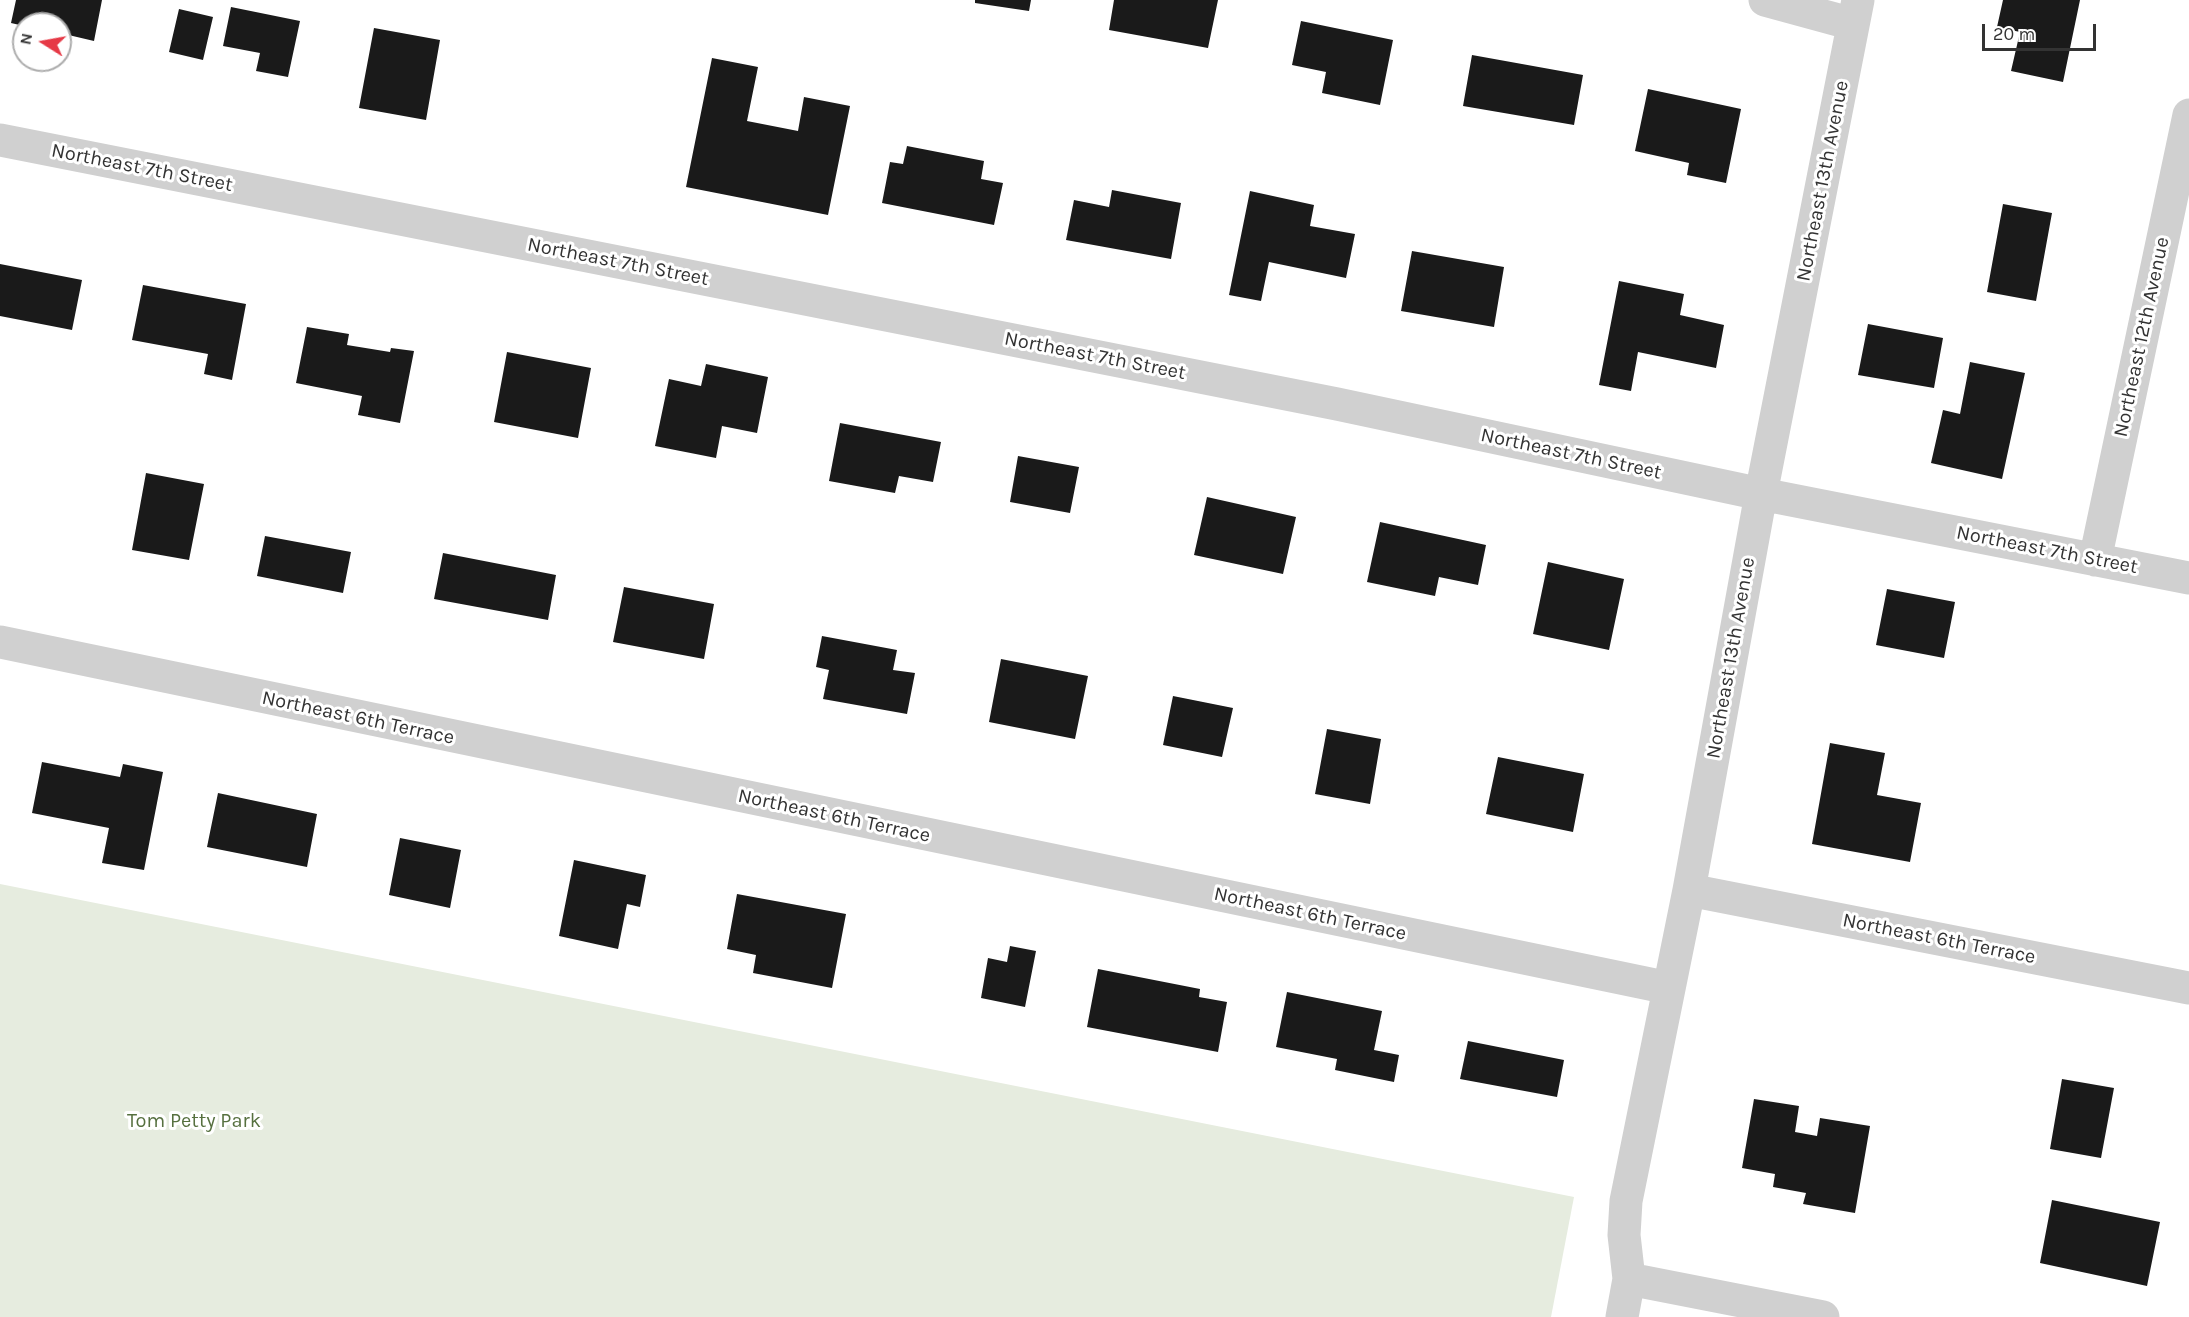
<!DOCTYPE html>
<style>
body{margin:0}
#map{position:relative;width:2189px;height:1317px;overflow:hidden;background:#fff;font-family:Karla,sans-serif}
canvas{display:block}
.north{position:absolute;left:12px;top:12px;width:60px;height:60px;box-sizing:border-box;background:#fff;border:2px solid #adadad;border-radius:50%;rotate:281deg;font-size:16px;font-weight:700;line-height:24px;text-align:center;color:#333}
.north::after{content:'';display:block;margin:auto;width:21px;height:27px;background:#e63946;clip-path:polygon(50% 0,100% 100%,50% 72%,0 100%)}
.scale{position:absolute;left:1982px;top:24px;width:114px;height:27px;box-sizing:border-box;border:3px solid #333;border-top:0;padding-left:8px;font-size:18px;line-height:21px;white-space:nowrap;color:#333;-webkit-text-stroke:4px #fff;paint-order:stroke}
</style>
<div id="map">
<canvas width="2189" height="1317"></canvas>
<div class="north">N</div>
<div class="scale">20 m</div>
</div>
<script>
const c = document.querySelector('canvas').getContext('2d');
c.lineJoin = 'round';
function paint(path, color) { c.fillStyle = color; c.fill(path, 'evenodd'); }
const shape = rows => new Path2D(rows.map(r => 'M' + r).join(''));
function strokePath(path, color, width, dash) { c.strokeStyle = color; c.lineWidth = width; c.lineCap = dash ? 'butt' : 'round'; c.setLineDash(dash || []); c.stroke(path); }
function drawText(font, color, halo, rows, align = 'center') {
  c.font = font + ' Karla,sans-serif'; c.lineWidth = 6; c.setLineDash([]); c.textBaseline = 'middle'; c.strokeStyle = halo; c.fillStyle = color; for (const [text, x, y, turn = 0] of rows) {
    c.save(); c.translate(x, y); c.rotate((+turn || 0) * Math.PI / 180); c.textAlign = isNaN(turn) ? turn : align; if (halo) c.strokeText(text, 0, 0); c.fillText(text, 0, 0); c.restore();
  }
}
const green = shape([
 [0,884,1574,1197,1551,1317,0,1317]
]);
const building = shape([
 [16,0,102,0,94,41,60,33,60,24,24,24,24,26,11,23],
 [975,0,1031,0,1029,11,975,3],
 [1114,0,1218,0,1208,48,1109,30],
 [2003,0,2080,0,2063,82,2011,71,2020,32,1997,27],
 [231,7,300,21,288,77,256,71,260,53,223,46],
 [179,9,213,17,203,60,169,52],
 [1301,21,1393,40,1380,105,1322,93,1326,72,1292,65],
 [374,28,440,40,426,120,359,108],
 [1472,55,1583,75,1574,125,1463,106],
 [712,58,758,67,747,121,798,131,804,97,850,106,828,215,686,187],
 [1648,89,1741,109,1726,183,1687,175,1689,163,1635,151],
 [907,146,984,161,981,179,1003,183,994,225,882,203,890,162,903,164],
 [1112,190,1181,203,1171,259,1066,240,1074,200,1109,207],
 [1250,191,1314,205,1310,226,1355,234,1346,278,1269,262,1261,301,1229,295],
 [2003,204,2052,213,2036,301,1987,292],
 [1412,251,1504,267,1494,327,1401,311],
 [0,264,82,280,72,330,0,316],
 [1619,281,1684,294,1680,315,1724,325,1716,368,1638,352,1631,391,1599,385],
 [143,285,246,304,232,380,204,374,208,354,132,340],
 [1868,324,1943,338,1934,388,1858,375],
 [307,327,349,334,347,345,390,352,391,348,414,351,400,423,358,415,362,396,296,383],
 [507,352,591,368,578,438,494,422],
 [1970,362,2025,373,2002,479,1931,463,1943,410,1960,414],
 [706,364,768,377,757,433,722,426,716,458,655,446,669,379,701,386],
 [840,423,941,442,933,482,899,476,895,493,829,481],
 [1018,456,1079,467,1070,513,1010,502],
 [146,473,204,484,189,560,132,550],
 [1207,497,1296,517,1283,574,1194,555],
 [1380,522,1486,545,1478,585,1439,577,1435,596,1367,582],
 [265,536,351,552,343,593,257,576],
 [443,553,556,575,548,620,434,599],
 [1548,562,1624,579,1609,650,1533,634],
 [624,587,714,604,704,659,613,642],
 [1887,589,1955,602,1944,658,1876,645],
 [822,636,897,650,893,670,915,673,907,714,823,699,829,670,816,667],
 [1001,659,1088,676,1075,739,989,722],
 [1173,696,1233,708,1222,757,1163,745],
 [1327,729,1381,739,1370,804,1315,794],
 [1830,743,1885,753,1877,795,1921,803,1910,862,1812,844],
 [1498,757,1584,774,1573,832,1486,814],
 [42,762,120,777,123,764,163,772,144,870,102,863,109,828,32,813],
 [218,793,317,814,307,867,207,847],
 [400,838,461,850,450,908,389,895],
 [574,860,646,875,640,907,627,904,618,949,559,936],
 [737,894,846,914,832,988,753,973,756,955,727,949],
 [1010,946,1036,951,1025,1007,981,998,988,958,1007,962],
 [1098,969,1200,989,1199,997,1227,1002,1218,1052,1087,1027],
 [1287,992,1382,1011,1374,1050,1399,1055,1394,1082,1335,1070,1337,1059,1276,1047],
 [1468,1041,1564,1060,1557,1097,1460,1079],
 [2062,1079,2114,1088,2101,1158,2050,1149],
 [1754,1099,1799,1106,1795,1132,1817,1136,1820,1118,1870,1126,1855,1213,1803,1204,1806,1193,1773,1187,1775,1174,1742,1168],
 [2052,1200,2160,1222,2147,1286,2040,1263]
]);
const street = shape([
 [1765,0,1853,24],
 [0,140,1337,404,1761,494,2189,578],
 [2095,560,2189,115],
 [0,642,1669,988],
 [1689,890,2189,988],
 [1629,1279,1823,1317],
 [1622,1317,1629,1279,1624,1235,1626,1201,1689,890,1761,494,1858,0]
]);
const streetNames = [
 ["Northeast 7th Street",142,168,11],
 ["Northeast 13th Avenue",1823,181,-79],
 ["Northeast 7th Street",618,262,11],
 ["Northeast 12th Avenue",2142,337,-78],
 ["Northeast 7th Street",1095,356,11],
 ["Northeast 7th Street",1571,454,12],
 ["Northeast 7th Street",2047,550,11],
 ["Northeast 13th Avenue",1731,658,-80],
 ["Northeast 6th Terrace",358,718,12],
 ["Northeast 6th Terrace",834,816,12],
 ["Northeast 6th Terrace",1310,914,12],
 ["Northeast 6th Terrace",1939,939,11]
];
const parkNames = [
 ["Tom Petty Park",194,1121]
];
paint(green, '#e6ecdf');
paint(building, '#1a1a1a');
strokePath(street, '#d0d0d0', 33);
drawText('20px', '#333', '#fff', streetNames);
drawText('20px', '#56703f', '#fff', parkNames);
</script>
